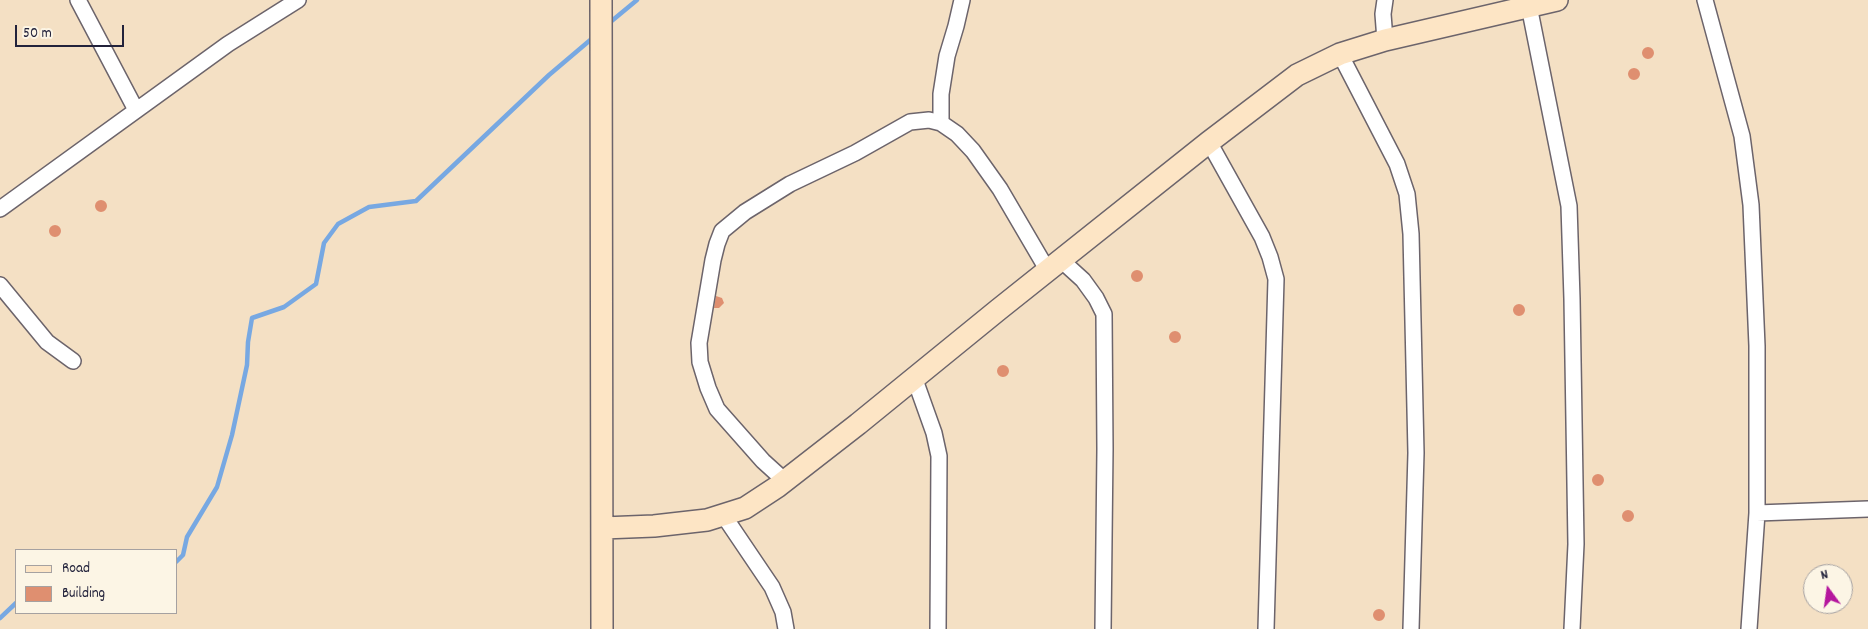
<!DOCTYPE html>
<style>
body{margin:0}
#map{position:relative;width:1868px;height:629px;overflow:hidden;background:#f4e0c4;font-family:Dekko,sans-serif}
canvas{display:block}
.legend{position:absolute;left:15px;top:549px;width:162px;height:65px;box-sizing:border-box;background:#fcf5e5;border:1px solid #a5a1a1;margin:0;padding:6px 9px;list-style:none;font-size:15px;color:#22223b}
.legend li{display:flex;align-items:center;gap:10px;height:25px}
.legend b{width:25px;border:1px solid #a5a1a1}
.north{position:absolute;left:1803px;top:564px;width:50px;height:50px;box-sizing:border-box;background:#fcf5e5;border:1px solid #a5a1a1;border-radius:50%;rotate:346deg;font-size:14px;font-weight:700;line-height:20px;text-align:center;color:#22223b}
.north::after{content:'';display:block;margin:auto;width:18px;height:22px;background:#b5179e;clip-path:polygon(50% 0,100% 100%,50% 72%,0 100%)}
.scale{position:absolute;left:15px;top:25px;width:109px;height:22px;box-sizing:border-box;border:2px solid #22223b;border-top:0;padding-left:6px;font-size:15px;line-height:18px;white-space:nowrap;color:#22223b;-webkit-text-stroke:4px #fcf5e5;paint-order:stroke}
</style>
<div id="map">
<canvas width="1868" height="629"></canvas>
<ul class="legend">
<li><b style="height:6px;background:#fde5c5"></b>Road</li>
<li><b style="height:14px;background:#df8f70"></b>Building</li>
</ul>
<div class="north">N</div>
<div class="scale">50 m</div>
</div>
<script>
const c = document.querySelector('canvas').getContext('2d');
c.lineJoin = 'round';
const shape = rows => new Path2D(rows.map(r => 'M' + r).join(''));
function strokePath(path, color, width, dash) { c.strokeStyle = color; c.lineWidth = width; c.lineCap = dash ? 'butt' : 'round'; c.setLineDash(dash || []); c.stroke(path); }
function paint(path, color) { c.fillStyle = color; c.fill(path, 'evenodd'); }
const stream = shape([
 [608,24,637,0],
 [176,562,183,555,187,537,217,487,232,435,247,365,248,342,252,318,284,307,316,284,324,243,338,224,369,207,416,201,549,75,595,36],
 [0,618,16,603]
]);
const building = shape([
 '1642 53a6 6 0 1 1 12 0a6 6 0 1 1-12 0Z',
 '1628 74a6 6 0 1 1 12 0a6 6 0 1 1-12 0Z',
 '95 206a6 6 0 1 1 12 0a6 6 0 1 1-12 0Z',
 '49 231a6 6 0 1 1 12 0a6 6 0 1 1-12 0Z',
 '1131 276a6 6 0 1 1 12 0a6 6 0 1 1-12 0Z',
 [716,296,722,298,724,303,719,308,714,308],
 '1513 310a6 6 0 1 1 12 0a6 6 0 1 1-12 0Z',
 '1169 337a6 6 0 1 1 12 0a6 6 0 1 1-12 0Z',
 '997 371a6 6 0 1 1 12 0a6 6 0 1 1-12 0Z',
 '1592 480a6 6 0 1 1 12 0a6 6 0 1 1-12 0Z',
 '1622 516a6 6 0 1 1 12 0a6 6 0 1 1-12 0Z',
 '1373 615a6 6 0 1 1 12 0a6 6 0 1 1-12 0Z'
]);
const street = shape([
 [78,0,136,110],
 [1705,0,1742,136,1751,205,1757,346,1757,513,1749,629],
 [1529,6,1569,206,1572,299,1576,544,1572,629],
 [1385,40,1383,14,1385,0],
 [1340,54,1397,164,1407,194,1411,234,1416,453,1411,629],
 [941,123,941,94,947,56,956,26,962,0],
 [1209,142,1262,237,1270,257,1276,279,1266,629],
 [0,209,228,44,298,0],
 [1061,260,1083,280,1096,298,1104,314,1105,449,1103,629],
 [0,285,47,342,73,361],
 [914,377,934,433,939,456,938,629],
 [785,481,763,461,717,409,708,388,700,362,699,343,713,260,717,244,722,231,745,212,790,184,855,153,910,122,929,120,941,123,957,134,973,151,1000,189,1048,271],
 [1757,513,1868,509],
 [724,516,772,587,783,612,786,629]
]);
const secondary = shape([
 [601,0,602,629],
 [603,528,654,526,707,520,745,508,777,487,858,424,998,310,1209,142,1297,75,1340,54,1385,40,1557,0]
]);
strokePath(stream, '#77a8e2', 4.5);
paint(building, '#df8f70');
strokePath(street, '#6c646b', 18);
strokePath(secondary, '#6c646b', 24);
strokePath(street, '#fff', 15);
strokePath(secondary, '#fde5c5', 21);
</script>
